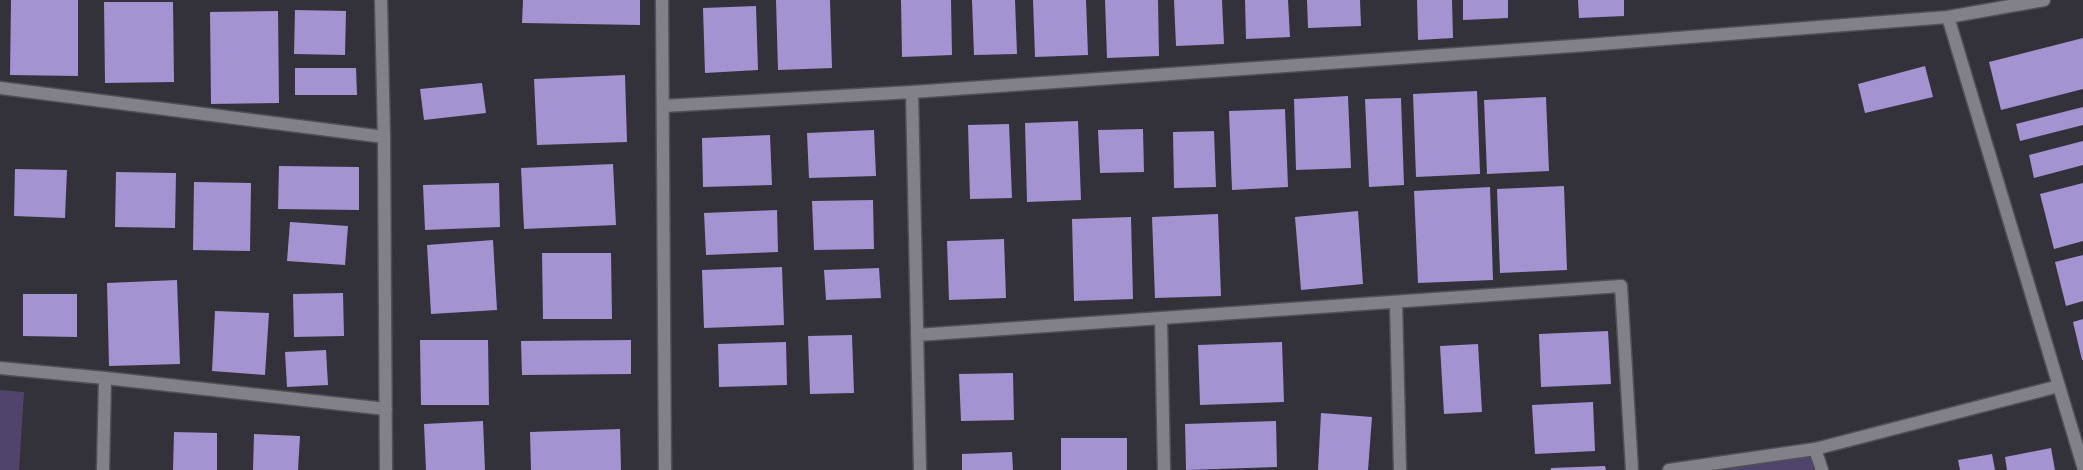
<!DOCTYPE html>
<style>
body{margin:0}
canvas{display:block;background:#333139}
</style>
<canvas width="2083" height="470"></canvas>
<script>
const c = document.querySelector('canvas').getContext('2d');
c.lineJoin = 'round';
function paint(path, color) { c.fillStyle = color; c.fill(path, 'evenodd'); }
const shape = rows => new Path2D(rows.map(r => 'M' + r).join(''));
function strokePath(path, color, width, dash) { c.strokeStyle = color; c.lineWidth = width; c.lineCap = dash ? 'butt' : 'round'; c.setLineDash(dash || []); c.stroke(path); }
const green = shape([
 [0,390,24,392,19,470,0,470],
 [1815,449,1822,470,1669,470]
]);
const building = shape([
 [11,0,78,0,78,76,10,75],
 [523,0,640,0,640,25,522,23],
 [776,0,830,0,832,68,778,70],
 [901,0,951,0,952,55,902,57],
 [972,0,1015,0,1017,54,974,55],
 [1033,0,1086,0,1088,55,1035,57],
 [1105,0,1158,0,1159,56,1107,58],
 [1174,0,1222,0,1224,44,1176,46],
 [1245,0,1288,0,1290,37,1246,39],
 [1307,0,1360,0,1361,26,1308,28],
 [1417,0,1452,0,1453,38,1418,40],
 [1463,0,1508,0,1508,18,1463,20],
 [1578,0,1624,0,1624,16,1579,18],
 [104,2,173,2,174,82,105,83],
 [756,6,758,70,705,73,703,8],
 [295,10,346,11,345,55,294,54],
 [278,11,279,103,211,104,210,12],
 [2083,38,2083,89,2001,110,1989,62],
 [1925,66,1933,97,1865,113,1858,84],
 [295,68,356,68,357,95,295,95],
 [625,75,627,142,537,145,534,79],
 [482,83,486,113,424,120,420,89],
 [1477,91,1480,174,1416,177,1413,94],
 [1348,96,1351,168,1296,170,1294,99],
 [1546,97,1549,171,1487,174,1484,100],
 [1401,98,1404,185,1369,187,1365,99],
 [2083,107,2083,125,2020,141,2016,124],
 [1285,109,1288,187,1232,190,1229,111],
 [1078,121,1081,200,1027,202,1025,123],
 [1009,124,1012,198,970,199,968,125],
 [1143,129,1144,172,1100,173,1098,130],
 [874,130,876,176,809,178,807,133],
 [1214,131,1216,187,1174,188,1173,132],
 [770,135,772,185,703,187,702,138],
 [2083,141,2083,165,2034,178,2029,155],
 [613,164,616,225,524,229,521,168],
 [279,166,359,167,359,210,278,209],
 [15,169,67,170,65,218,14,216],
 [116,172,176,173,175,228,115,227],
 [194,182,251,183,250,251,193,250],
 [499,183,500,227,425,230,423,185],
 [2083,183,2083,241,2054,249,2040,194],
 [1564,186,1567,270,1500,273,1497,189],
 [1490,187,1493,280,1418,283,1414,191],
 [873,200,874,249,814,250,812,201],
 [777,210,778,252,706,255,704,213],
 [1358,211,1363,284,1301,290,1295,217],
 [1218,214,1221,296,1155,298,1152,217],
 [1131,217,1133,299,1074,301,1072,219],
 [290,222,348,226,345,265,287,261],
 [1004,239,1006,298,949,300,947,241],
 [493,240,497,310,431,314,427,245],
 [542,253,611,253,612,319,543,319],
 [2083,255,2083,301,2066,306,2055,262],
 [782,267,784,325,704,328,702,270],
 [879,268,881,298,826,300,824,270],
 [177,280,180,364,109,366,107,283],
 [343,293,344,336,294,337,293,294],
 [23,294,77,294,77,337,23,336],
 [215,311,269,313,265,375,212,371],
 [2083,319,2083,360,2082,360,2073,322],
 [1608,331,1611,384,1541,387,1539,334],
 [852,335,854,393,810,394,808,336],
 [420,340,488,340,489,405,421,405],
 [631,340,631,374,522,375,521,341],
 [786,342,787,385,719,387,718,344],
 [1282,342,1284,402,1200,405,1198,345],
 [1478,344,1482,412,1444,414,1440,346],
 [326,350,328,385,287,387,285,352],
 [1013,373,1014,420,961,421,959,374],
 [1593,402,1595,451,1535,454,1532,405],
 [1321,413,1372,417,1368,470,1318,470],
 [483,421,485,470,426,470,424,424],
 [1276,421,1277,467,1186,470,1185,424],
 [620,429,621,470,531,470,530,432],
 [174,432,217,433,217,470,173,470],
 [254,434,300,436,298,470,253,470],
 [1061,438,1127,438,1127,470,1061,470],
 [2051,448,2055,470,2007,470,2005,457],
 [1012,452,1013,470,962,470,962,454],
 [1992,454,1995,470,1960,470,1958,460],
 [1605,466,1606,470,1551,470,1551,468]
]);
const minor = shape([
 [381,0,384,137,386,470],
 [662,0,665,470],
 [1948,17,2083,466],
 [0,88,384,137],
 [912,92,920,470],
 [663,106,912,92,1587,45,1948,17,2044,0],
 [1396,302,1400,470],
 [1161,318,1164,470],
 [917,335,1621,286,1632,470],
 [0,368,105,378],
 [1815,449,1822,470],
 [103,470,105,378,386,409],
 [1669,470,1815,449,2059,386]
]);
paint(green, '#4f456a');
paint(building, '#a393d1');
strokePath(minor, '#515056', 15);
strokePath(minor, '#828089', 12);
</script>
